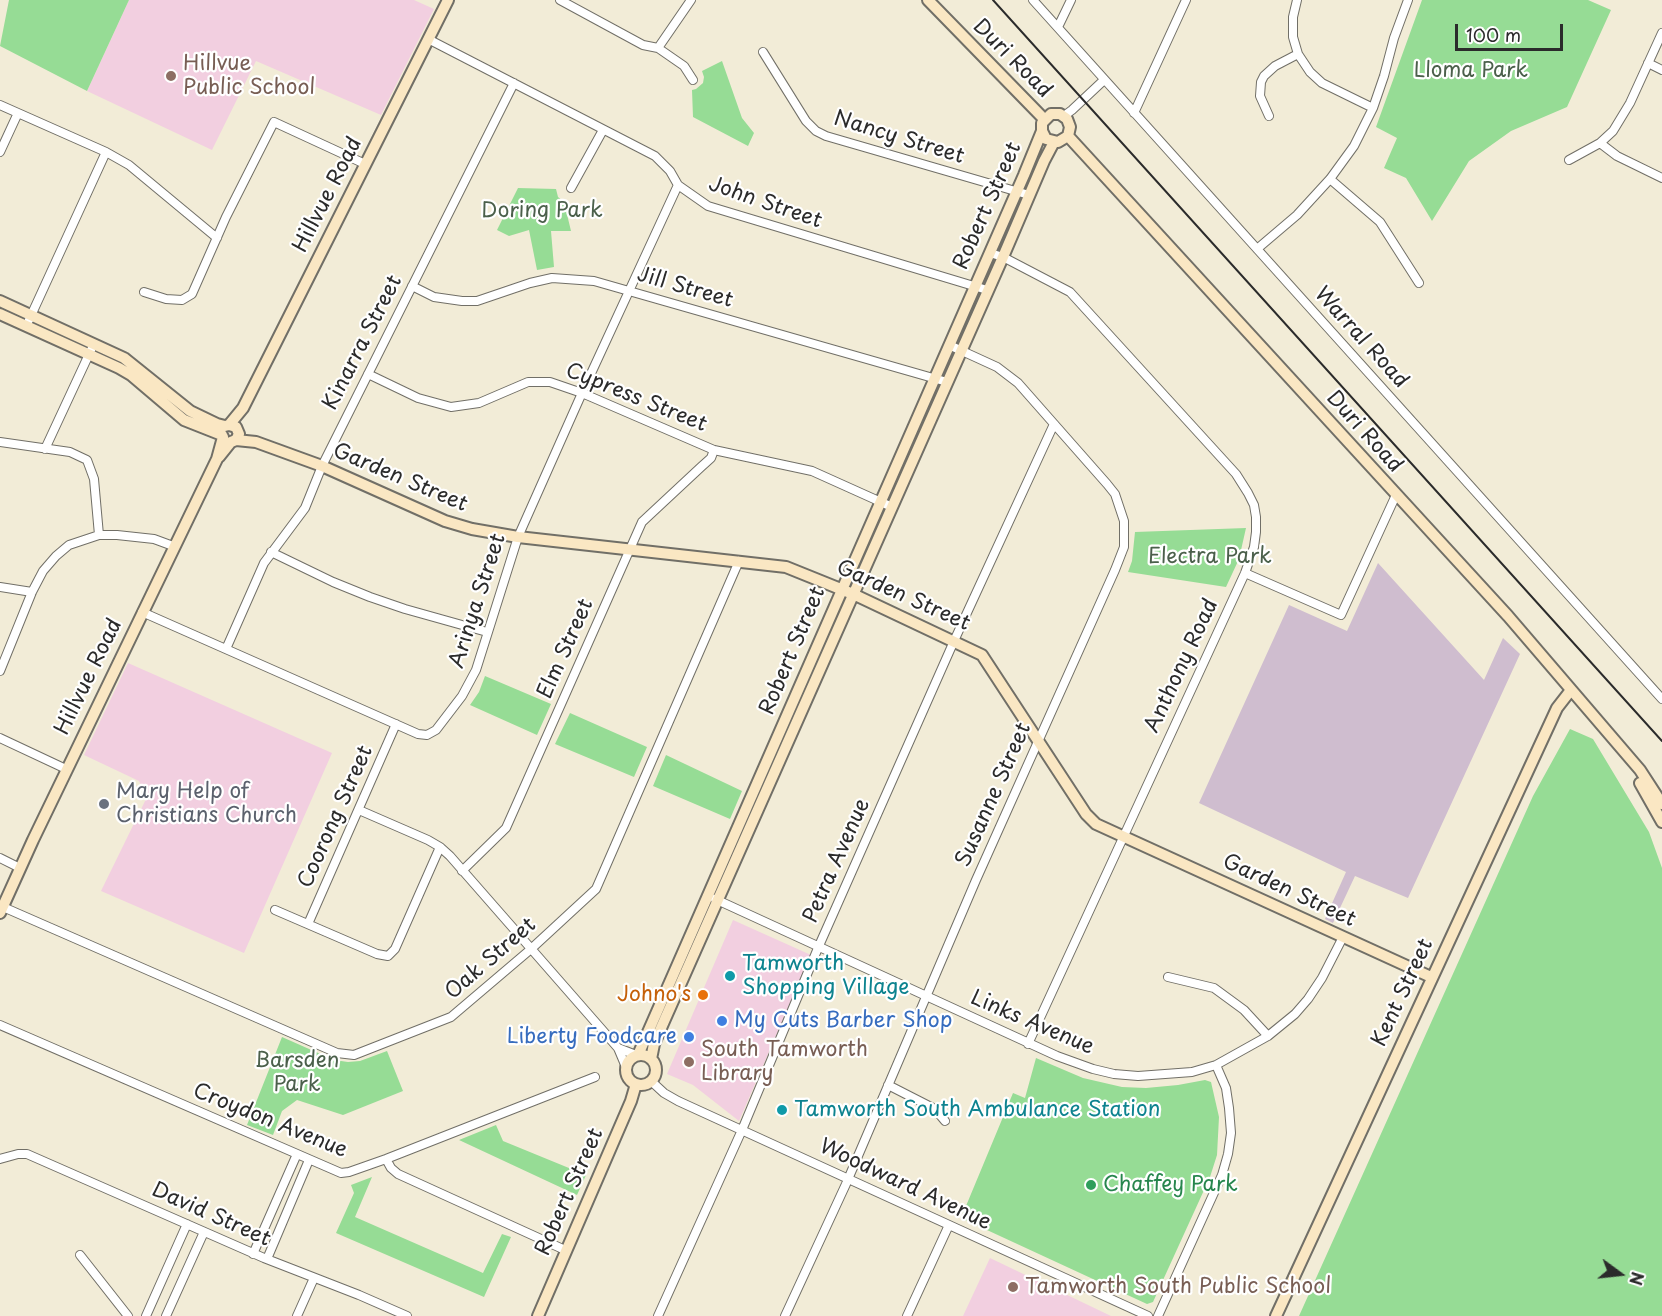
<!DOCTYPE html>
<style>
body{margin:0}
#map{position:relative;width:1662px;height:1316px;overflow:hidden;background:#f2ecd7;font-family:"Playpen Sans",sans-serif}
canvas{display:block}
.north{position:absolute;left:1590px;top:1244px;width:60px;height:60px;-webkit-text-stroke:4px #fff;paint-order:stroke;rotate:105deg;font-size:16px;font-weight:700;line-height:24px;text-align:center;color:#2b2b2b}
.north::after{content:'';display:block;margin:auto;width:21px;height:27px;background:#2b2b2b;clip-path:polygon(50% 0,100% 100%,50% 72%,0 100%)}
.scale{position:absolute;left:1455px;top:24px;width:108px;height:27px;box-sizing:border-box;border:3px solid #2b2b2b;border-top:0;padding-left:8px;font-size:18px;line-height:21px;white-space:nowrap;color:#2b2b2b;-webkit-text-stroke:4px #fff;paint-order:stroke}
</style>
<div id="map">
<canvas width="1662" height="1316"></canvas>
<div class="north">N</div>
<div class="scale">100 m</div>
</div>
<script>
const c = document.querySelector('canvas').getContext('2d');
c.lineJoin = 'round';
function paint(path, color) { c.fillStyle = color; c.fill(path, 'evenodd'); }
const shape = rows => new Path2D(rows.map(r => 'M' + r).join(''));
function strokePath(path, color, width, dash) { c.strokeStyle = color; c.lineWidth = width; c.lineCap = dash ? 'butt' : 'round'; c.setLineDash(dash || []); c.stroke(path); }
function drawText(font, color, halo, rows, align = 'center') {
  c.font = font + ' "Playpen Sans",sans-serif'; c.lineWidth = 4.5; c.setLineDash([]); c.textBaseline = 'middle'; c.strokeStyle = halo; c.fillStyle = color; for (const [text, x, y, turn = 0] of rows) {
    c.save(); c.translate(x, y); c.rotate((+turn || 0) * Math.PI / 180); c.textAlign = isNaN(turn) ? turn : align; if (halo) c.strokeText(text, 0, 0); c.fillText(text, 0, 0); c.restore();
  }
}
const built = shape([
 [129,0,414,0,434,9,381,115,256,61,212,150,87,91],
 [128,663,332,753,244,953,101,891,147,797,139,781,84,755],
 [733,920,811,955,739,1121,693,1085,667,1074],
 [990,1258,1111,1316,963,1316]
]);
const industrial = shape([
 [1378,563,1484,680,1503,638,1520,654,1408,898,1355,876,1333,923,1325,919,1346,872,1199,803,1289,605,1347,631]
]);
const green = shape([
 [9,0,129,0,87,91,0,46],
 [1422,0,1588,0,1611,10,1567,107,1511,131,1469,161,1432,221,1406,178,1384,168,1397,138,1376,127],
 [722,61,742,118,754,133,748,146,693,117,692,90,696,89,703,83,704,77,702,71],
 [518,188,556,189,558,197,564,202,571,231,551,231,554,267,537,270,529,230,509,236,497,230],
 [1246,528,1239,559,1226,587,1128,572,1132,561,1135,532],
 [485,676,551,704,537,735,470,705,479,692],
 [570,713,647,747,634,777,555,744],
 [1570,729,1593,739,1649,832,1662,868,1662,1316,1299,1316,1533,796],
 [666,755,742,791,730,819,653,786],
 [282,1037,334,1060,348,1062,360,1061,387,1051,403,1091,343,1115,297,1100,282,1111,273,1135,247,1125],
 [1036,1058,1083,1078,1122,1087,1146,1088,1178,1085,1205,1080,1211,1082,1219,1117,1217,1155,1210,1177,1153,1302,1147,1304,961,1218,1013,1093,1025,1098],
 [496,1125,503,1141,586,1175,577,1195,459,1140],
 [372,1177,355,1217,483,1273,502,1234,511,1237,484,1297,336,1233,354,1193,351,1185]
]);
const street = shape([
 [560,0,643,45,658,48,684,66,693,80],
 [1033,0,1662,699],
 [1297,0,1293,17,1293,37,1298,54,1310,72,1322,83,1373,108],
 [1058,27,1071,0],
 [428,39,655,156,670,171,678,185,708,206,987,290],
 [658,48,691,0],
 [763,52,806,121,816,131,826,136,1029,195],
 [1648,63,1662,70],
 [0,105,106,152,129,165,217,238],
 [1134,113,1186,0],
 [1064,116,1072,110,1104,80],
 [1269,116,1260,96,1261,82,1264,76,1275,66,1298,54],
 [1600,143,1617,156,1662,178],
 [0,152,18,113],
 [1569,160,1600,143,1613,131,1630,103,1662,33],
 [1330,179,1380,222,1419,283],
 [571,188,603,130],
 [1257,249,1297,215,1330,179,1354,146,1373,108,1384,76,1394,38,1408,0],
 [990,253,1003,257,1070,292,1236,474,1248,493,1254,505,1256,517,1256,532,1254,547,1245,573,1028,1044],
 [412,286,434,297,462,301,477,301,530,283,552,278,594,281,947,382],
 [144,292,166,299,182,300,192,294,226,217,274,122,365,164],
 [29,320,106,152],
 [368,374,418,398,451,407,479,403,528,382,550,382,582,393,714,450,812,471,892,507],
 [0,442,70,452,87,460,94,479,99,535],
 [45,449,91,350],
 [271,552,333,582,370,597,405,609,487,632],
 [1245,573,1341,615,1396,495],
 [0,587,32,592],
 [142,612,418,734,427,735,436,730,462,696,476,670,518,537,582,393,678,185],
 [226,649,264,563,305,508,322,466,514,83],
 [0,671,32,592,43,571,56,556,69,545,99,535,117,535,154,539,173,546],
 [0,738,66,769],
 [359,810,428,840,440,847,450,856,618,1048,626,1067],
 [0,858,20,868],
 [462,871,506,828,642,522,701,467,711,458,714,450],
 [715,899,1057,1056,1093,1069,1114,1074,1138,1076,1192,1072,1216,1065,1268,1036,1295,1014,1308,999,1322,978,1343,937],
 [3,907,337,1053,354,1055,451,1017,531,949,596,889,739,561],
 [275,910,377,954,388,956,395,949,440,847],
 [308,924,396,724],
 [1168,977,1214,988,1244,1010,1268,1036],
 [0,1025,341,1173,349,1172,386,1159,595,1077],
 [618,1048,636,1055],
 [651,1081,664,1093,678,1101,1148,1316],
 [888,1085,935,1109,945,1121],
 [0,1159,18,1154,27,1154,264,1258,359,1295,407,1316],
 [386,1159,391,1168,398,1174,565,1250],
 [253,1254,297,1154],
 [80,1255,128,1316],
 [267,1259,309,1160],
 [146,1316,187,1224],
 [166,1316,204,1232],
 [297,1316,314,1278],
 [658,1316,742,1130,818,948,954,641,1054,424],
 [785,1316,846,1184,976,880,1115,570,1124,547,1124,521,1115,494,1107,484,1018,383,997,367,949,345],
 [907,1316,949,1225],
 [1158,1316,1222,1175,1228,1154,1231,1133,1229,1108,1226,1088,1216,1065]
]);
const secondary = shape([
 [928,0,1044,119],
 [1068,136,1508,616,1640,770,1662,804],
 [0,301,124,358,190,411,217,424,225,426],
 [0,314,119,368,131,375,184,420,222,435],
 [229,425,243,408,448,0],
 [236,440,256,442,322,466,445,521,472,529,518,537,786,567,853,594,982,655,1086,814,1096,824,1431,977],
 [219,457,231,442,236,440,239,434,236,427,229,425,225,426],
 [1640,783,1662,822],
 [0,913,33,840,217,459,223,437],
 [638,1055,1024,175,1042,131,1042,123,1051,114,1060,114,1067,119,1070,127,1068,136,1058,142,1046,139,1042,131],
 '626 1070a15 15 0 1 1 30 0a15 15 0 1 1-30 0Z',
 [651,1059,654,1044,665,1019,1003,257,1044,161,1054,142],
 [538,1316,631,1101,636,1084],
 [1276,1316,1557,708,1571,690]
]);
const rail = shape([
 [993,0,1662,741]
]);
const markers = [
 [171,76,6,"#8d6e63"],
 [104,804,6,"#6b7280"],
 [730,976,6,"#0f9aa8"],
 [703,995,6,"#e8710a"],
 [722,1021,6,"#3f7fe0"],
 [689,1037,6,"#3f7fe0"],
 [689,1062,6,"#8d6e63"],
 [782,1110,6,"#0f9aa8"],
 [1091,1185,6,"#2e9e5b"],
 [1013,1287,6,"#8d6e63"]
];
const streetNames = [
 ["Duri Road",1012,59,45],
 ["Nancy Street",899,138,17],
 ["Hillvue Road",328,195,-63],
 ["John Street",765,203,19],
 ["Robert Street",988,206,-66],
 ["Jill Street",685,288,16],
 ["Warral Road",1361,338,48],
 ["Kinarra Street",363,343,-63],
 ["Cypress Street",636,398,22],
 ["Duri Road",1364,432,48],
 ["Garden Street",400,478,23],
 ["Garden Street",903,596,24],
 ["Arinya Street",478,601,-72],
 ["Elm Street",566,649,-66],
 ["Robert Street",793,651,-67],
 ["Anthony Road",1182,666,-65],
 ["Hillvue Road",89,677,-64],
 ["Susanne Street",994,795,-66],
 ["Coorong Street",336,817,-66],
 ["Petra Avenue",837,861,-66],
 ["Garden Street",1289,891,25],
 ["Oak Street",491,959,-41],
 ["Kent Street",1403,993,-65],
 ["Links Avenue",1032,1023,23],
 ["Croydon Avenue",270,1121,22],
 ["Woodward Avenue",905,1185,25],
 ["Robert Street",570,1192,-66],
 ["David Street",211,1215,24]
];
const educationNames = [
 ["Hillvue",183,64],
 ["Public School",183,88],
 ["South Tamworth",701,1050],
 ["Library",701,1074],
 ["Tamworth South Public School",1025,1287]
];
const parkNames = [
 ["Lloma Park",1471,71],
 ["Doring Park",542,211],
 ["Electra Park",1210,557],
 ["Barsden",297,1061],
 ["Park",297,1085]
];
const worshipNames = [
 ["Mary Help of",116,792],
 ["Christians Church",116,816]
];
const cultureNames = [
 ["Tamworth",742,964],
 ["Shopping Village",742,988],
 ["Tamworth South Ambulance Station",794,1110]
];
const foodNames = [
 ["Johno's",691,995]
];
const shopNames = [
 ["My Cuts Barber Shop",734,1021],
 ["Liberty Foodcare",677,1037,"right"]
];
const leisureNames = [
 ["Chaffey Park",1103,1185]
];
paint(built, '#f2cfe0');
paint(industrial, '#cfbdcf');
paint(green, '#96dc95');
strokePath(street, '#716f67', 10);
strokePath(secondary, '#716f67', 14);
strokePath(street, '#fff', 8);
strokePath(secondary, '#fae7c3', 10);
strokePath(rail, '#2b2b2b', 2);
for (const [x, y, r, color] of markers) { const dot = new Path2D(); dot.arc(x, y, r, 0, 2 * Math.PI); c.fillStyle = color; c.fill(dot); strokePath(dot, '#fff', 2); }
drawText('21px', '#2b2b2b', '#fff', streetNames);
drawText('21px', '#785e54', '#fff', educationNames, 'left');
drawText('21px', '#4b604b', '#fff', parkNames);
drawText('21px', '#5b616d', '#fff', worshipNames, 'left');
drawText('21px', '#0d838f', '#fff', cultureNames, 'left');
drawText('21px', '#c56008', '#fff', foodNames, 'right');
drawText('21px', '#366cbe', '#fff', shopNames, 'left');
drawText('21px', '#27864d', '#fff', leisureNames, 'left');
</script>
